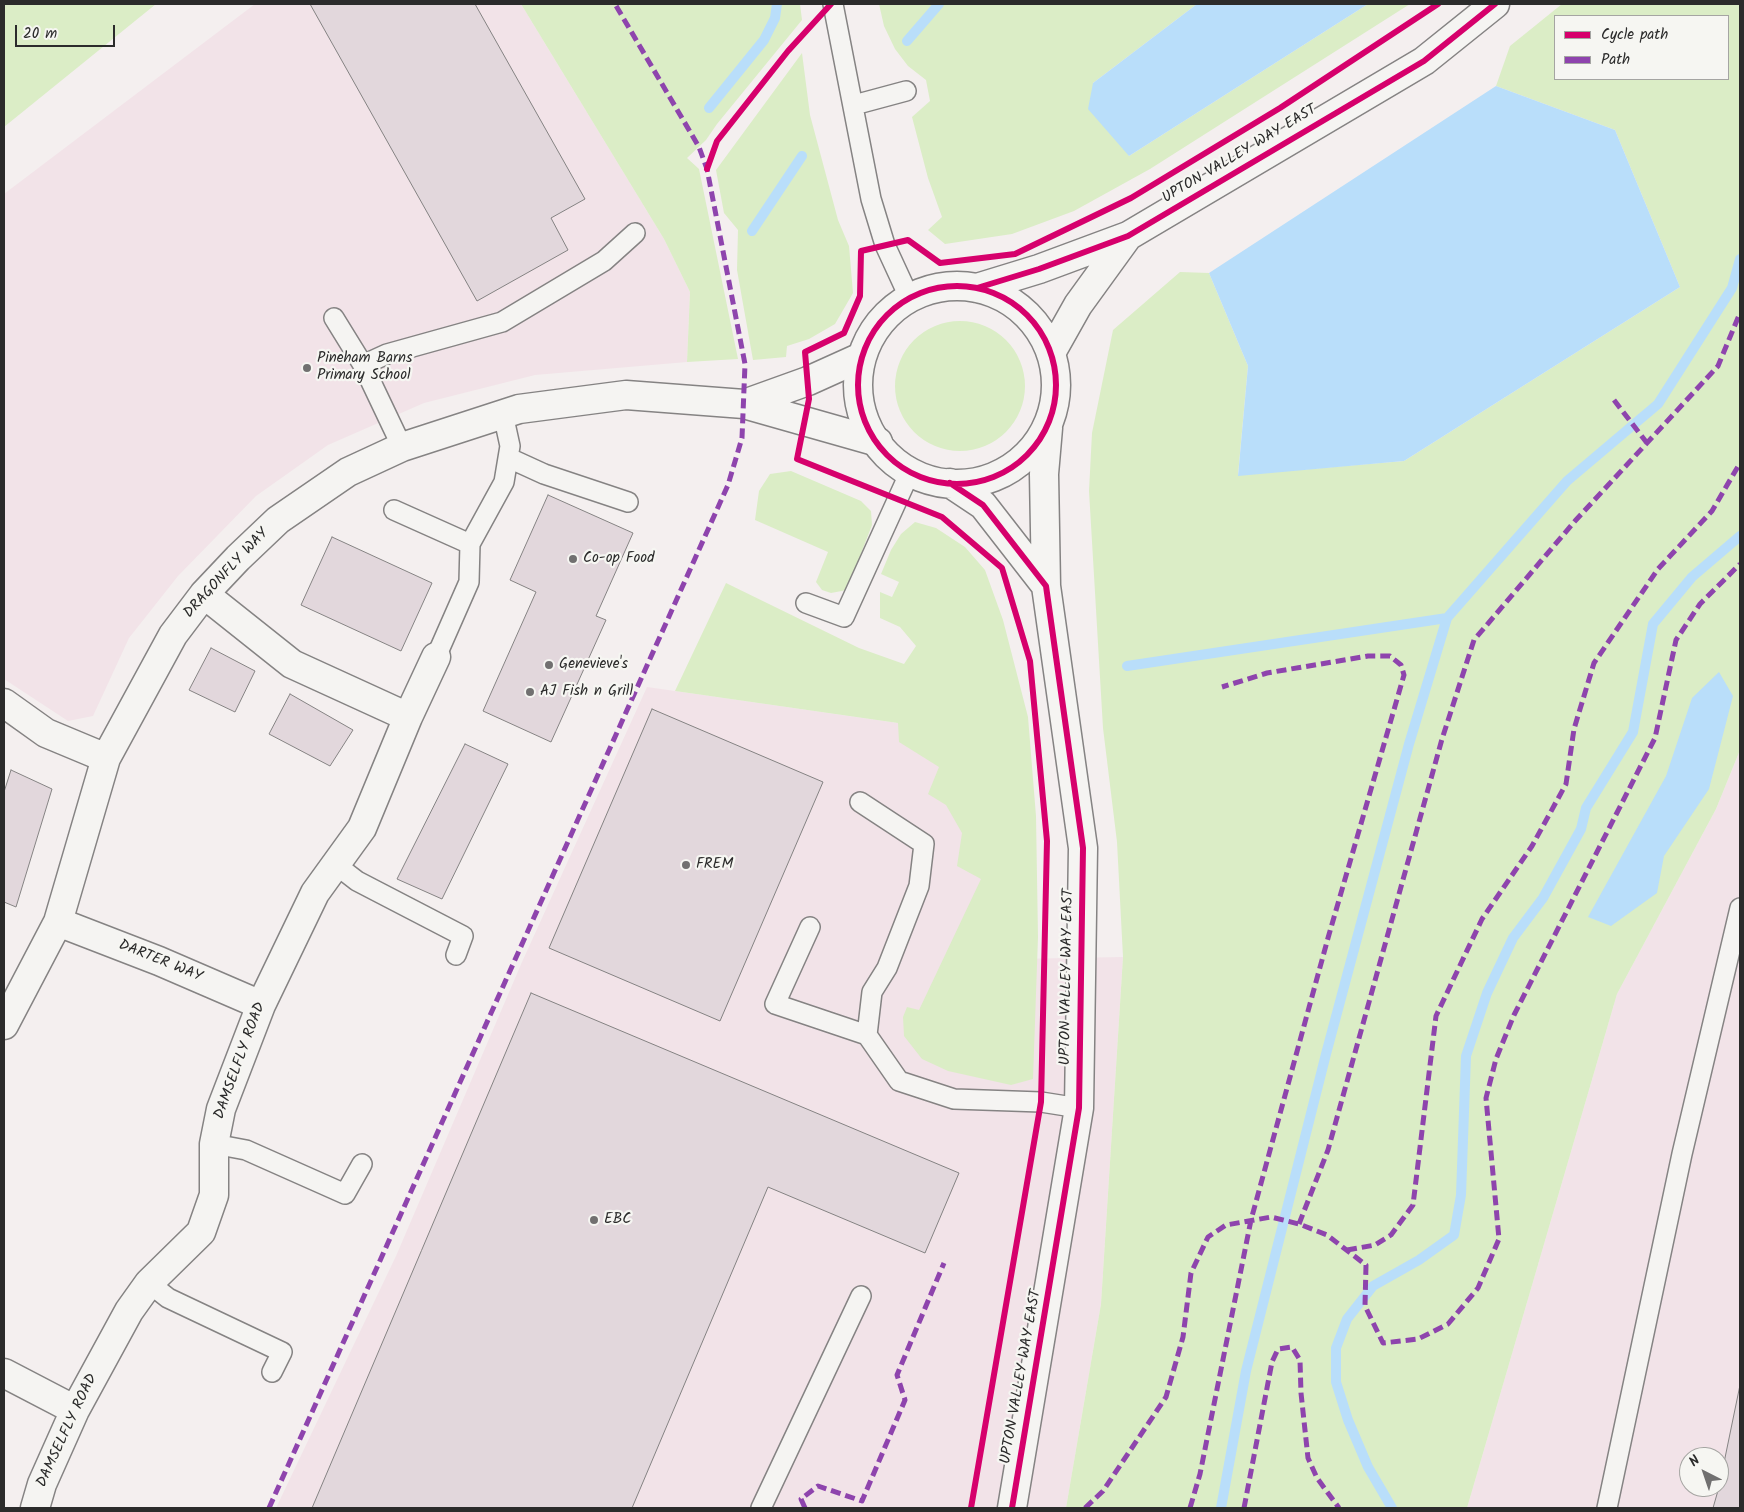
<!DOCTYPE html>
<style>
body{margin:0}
#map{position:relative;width:1744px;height:1512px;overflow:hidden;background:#f4efef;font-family:Kalam,sans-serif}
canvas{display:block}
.frame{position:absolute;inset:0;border:5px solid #2b2b2b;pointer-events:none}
.legend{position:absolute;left:1554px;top:15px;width:175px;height:65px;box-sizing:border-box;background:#f6f6f2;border:1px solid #a5a5a2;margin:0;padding:6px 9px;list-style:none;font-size:15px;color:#2b2b2b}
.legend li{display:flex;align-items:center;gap:10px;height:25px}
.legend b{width:25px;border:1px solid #a5a5a2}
.north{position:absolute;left:1679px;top:1447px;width:50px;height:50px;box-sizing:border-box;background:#f6f6f2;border:1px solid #a5a5a2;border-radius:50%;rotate:319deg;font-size:14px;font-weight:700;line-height:20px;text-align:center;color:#2b2b2b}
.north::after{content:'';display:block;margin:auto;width:18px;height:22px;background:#717070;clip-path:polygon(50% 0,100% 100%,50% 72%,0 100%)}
.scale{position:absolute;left:15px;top:25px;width:100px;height:22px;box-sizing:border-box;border:2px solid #2b2b2b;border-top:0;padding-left:6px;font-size:15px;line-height:18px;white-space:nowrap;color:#2b2b2b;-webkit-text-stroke:4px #f6f6f2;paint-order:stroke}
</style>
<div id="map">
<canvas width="1744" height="1512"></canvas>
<div class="frame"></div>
<ul class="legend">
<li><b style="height:6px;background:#d6006c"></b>Cycle path</li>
<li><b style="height:6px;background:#8e44ad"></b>Path</li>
</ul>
<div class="north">N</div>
<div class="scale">20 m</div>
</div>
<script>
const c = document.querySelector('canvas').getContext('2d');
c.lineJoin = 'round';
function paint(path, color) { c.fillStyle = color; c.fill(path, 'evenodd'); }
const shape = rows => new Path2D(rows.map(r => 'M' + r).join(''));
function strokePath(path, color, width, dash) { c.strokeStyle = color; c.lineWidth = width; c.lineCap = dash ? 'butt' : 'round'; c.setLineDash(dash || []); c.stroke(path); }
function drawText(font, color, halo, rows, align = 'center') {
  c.font = font + ' Kalam,sans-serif'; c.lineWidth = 4.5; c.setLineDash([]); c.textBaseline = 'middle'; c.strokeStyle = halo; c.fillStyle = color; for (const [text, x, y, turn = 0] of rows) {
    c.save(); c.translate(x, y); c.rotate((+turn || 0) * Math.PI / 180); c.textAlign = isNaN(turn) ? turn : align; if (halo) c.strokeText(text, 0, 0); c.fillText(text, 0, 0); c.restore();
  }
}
const built = shape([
 [255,4,521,4,664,239,690,292,687,362,535,375,424,403,328,445,256,496,178,576,129,638,93,716,68,721,4,679,4,194],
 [647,687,898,723,989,733,1014,959,1123,957,1101,1304,1066,1508,276,1508,396,1256,522,962],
 [1740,750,1740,1508,1467,1508,1617,994,1716,809],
 [1689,1457,1719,1457,1719,1487,1689,1487]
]);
const green = shape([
 [4,4,156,4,4,127],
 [521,4,800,4,802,20,717,124,706,140,687,158,699,169,738,359,687,362,690,292,664,239],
 [879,4,1197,4,1093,83,1129,156,1368,4,1410,4,1150,169,1074,211,1012,234,945,244,928,230,942,217,928,178,912,117,930,101,926,80,908,66,895,49,884,26],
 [1562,4,1740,4,1740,750,1716,809,1617,994,1467,1508,1066,1508,1101,1304,1123,957,1117,842,1103,728,1089,491,1092,433,1113,330,1180,272,1209,273,1248,366,1238,475,1404,461,1680,287,1615,130,1496,86,1510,46],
 [1555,16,1728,16,1728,79,1555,79],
 [802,53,810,115,838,220,849,246,853,293,835,324,809,339,787,346,786,357,753,360,737,270,738,230,724,213,716,170],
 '895 386a65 65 0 1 1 130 0a65 65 0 1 1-130 0Z',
 [791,471,861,501,871,511,872,525,847,590,831,593,822,590,816,582,828,552,755,520,759,491,770,474],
 [915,522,936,528,965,547,985,570,1003,620,1028,717,1036,816,1038,937,1033,1079,1011,1085,948,1071,922,1059,904,1036,903,1017,907,1007,919,1010,981,879,957,866,962,833,946,805,928,794,939,767,899,742,898,723,675,691,726,583,859,648,904,664,916,646,900,627,880,618,880,592,892,597,899,582,881,574,891,550,901,534]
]);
const water = shape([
 [1197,4,1368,4,1129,156,1088,109,1093,83],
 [1496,86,1615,130,1680,287,1404,461,1238,476,1248,366,1209,273],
 [1719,672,1733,696,1709,789,1664,856,1657,893,1611,926,1588,917,1666,776,1692,698]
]);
const stream = shape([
 [907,41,939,4],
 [709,108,764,40,775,18,777,4],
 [752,231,802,156],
 [1127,666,1447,618,1567,481,1658,404,1732,288,1740,259],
 [1221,1508,1246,1371,1326,1054,1409,744,1447,618],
 [1392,1508,1368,1467,1348,1420,1336,1382,1336,1348,1347,1319,1373,1286,1419,1260,1454,1235,1461,1195,1466,1056,1487,993,1513,938,1543,898,1581,829,1586,808,1633,732,1653,624,1692,577,1740,536]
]);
const building = shape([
 [310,4,475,4,585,199,551,218,568,250,477,301,310,4],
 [548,495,633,533,596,616,606,620,551,742,483,711,536,592,510,580,548,495],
 [332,537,432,583,401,651,301,605,332,537],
 [211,648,255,671,235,712,189,690,211,648],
 [290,694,353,730,330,766,269,734,290,694],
 [652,709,823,782,720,1021,549,948,652,709],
 [465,744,508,764,442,899,397,879,465,744],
 [11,770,52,789,16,907,4,902,4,792,11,770],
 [531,993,959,1173,925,1253,768,1187,632,1508,312,1508,531,993],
 [1740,1385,1740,1508,1713,1508,1719,1487,1740,1385]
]);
const service = shape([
 [833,4,871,199,885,245,909,297],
 [854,105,906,91],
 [334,318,363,365],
 [402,447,363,365,387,354,502,322,604,261,635,233],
 [509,458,544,474,628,502],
 [394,510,470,544,504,482,510,446,503,414],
 [806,603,844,617,910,472],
 [436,657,469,582,470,544],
 [860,802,924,844,919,886,887,968,872,992,867,1035,899,1081,954,1099,1041,1102,1079,1108],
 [335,864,357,881,463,936,456,955],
 [810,927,775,1004,867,1035],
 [214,1144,246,1150,345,1194,362,1164],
 [149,1283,168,1298,282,1352,272,1372],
 [761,1508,861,1296],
 [1607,1508,1682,1154,1740,908]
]);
const minor = shape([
 [744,404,808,381,859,358],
 [204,594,292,664,408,717],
 [4,703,46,733,106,758],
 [58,922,159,961,261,1005],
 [4,1025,58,922,106,758,173,635,204,594,238,558,278,520,348,472,402,447,519,409,626,395,744,404,878,442],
 [4,1373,75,1410],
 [35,1508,42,1484,75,1410,129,1311,149,1283,201,1232,214,1195,214,1144,221,1109,261,1005,315,893,362,828,408,717,436,657]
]);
const tertiary = shape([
 '858 385a99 99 0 1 1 198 0a99 99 0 1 1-198 0Z',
 [977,288,1039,269,1128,236,1424,61,1495,4],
 [1051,353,1078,305,1128,236],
 [950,483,983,505,1046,586],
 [1012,1508,1079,1108,1083,848,1046,586,1044,474,1048,428]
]);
const quiet = shape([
 [1614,400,1647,443],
 [1299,1224,1328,1150,1442,739,1474,640,1575,521,1718,366,1740,313],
 [1347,1250,1375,1245,1391,1235,1413,1205,1436,1016,1482,919,1532,846,1566,784,1574,729,1594,663,1658,569,1712,511,1740,463],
 [269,1508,728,485,742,438,745,364,707,169,699,147,615,4],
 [805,1508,801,1499,818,1486,862,1501,905,1400,897,1375,944,1263],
 [1085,1508,1103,1491,1166,1397,1183,1337,1191,1273,1208,1237,1226,1225,1271,1217,1299,1224,1327,1235,1366,1265,1365,1306,1383,1343,1418,1339,1448,1324,1478,1288,1499,1239,1486,1098,1496,1059,1514,1015,1655,738,1676,640,1700,604,1740,564],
 [1190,1508,1200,1474,1251,1220,1328,938,1404,675,1401,665,1390,656,1368,656,1267,673,1222,687],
 [1244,1508,1272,1362,1278,1349,1292,1347,1300,1360,1301,1393,1308,1458,1317,1478,1339,1508]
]);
const cycleway = shape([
 [707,169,717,141,788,51,831,4],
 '858 385a99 99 0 1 1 198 0a99 99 0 1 1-198 0Z',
 [977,288,1039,269,1128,236,1424,61,1495,4],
 [950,483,983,505,1046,586,1083,848,1079,1108,1012,1508],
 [971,1508,1041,1102,1047,841,1030,661,1002,568,942,517,797,459,809,399,805,352,844,333,860,296,861,251,908,240,940,263,1015,254,1131,198,1280,108,1438,4]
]);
const markers = [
 [307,368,5,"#717070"],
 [573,559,5,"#717070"],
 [549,665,5,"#717070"],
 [530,692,5,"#717070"],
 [686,865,5,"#717070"],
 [594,1220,5,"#717070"]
];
const streetNames = [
 ["UPTON VALLEY WAY EAST",1240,155,-31],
 ["DRAGONFLY WAY",227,574,-47],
 ["DARTER WAY",160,962,22],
 ["UPTON VALLEY WAY EAST",1068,977,-89],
 ["DAMSELFLY ROAD",241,1061,-70],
 ["UPTON VALLEY WAY EAST",1022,1377,-80],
 ["DAMSELFLY ROAD",68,1431,-65]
];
const poiNames = [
 ["Pineham Barns",317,359],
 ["Primary School",317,376],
 ["Co-op Food",583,559],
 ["Genevieve's",559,665],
 ["AJ Fish n Grill",540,692],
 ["FREM",696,865],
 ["EBC",604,1220]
];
paint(built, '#f2e3e8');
paint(green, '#dbedc6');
paint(water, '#b9defa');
strokePath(stream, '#b9defa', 10);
paint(building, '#e2d7dc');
strokePath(building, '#858383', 1);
strokePath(service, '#858383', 22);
strokePath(minor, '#858383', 31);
strokePath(tertiary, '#858383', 31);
strokePath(service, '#f5f4f2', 19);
strokePath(minor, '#f5f4f2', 28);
strokePath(tertiary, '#f5f4f2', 28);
strokePath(quiet, '#8e44ad', 5, [10, 5]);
strokePath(cycleway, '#d6006c', 6);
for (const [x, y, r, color] of markers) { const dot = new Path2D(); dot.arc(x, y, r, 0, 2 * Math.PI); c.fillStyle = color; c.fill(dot); strokePath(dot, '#f6f6f2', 2); }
drawText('15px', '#2b2b2b', '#f6f6f2', streetNames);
drawText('15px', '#2b2b2b', '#f6f6f2', poiNames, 'left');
</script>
